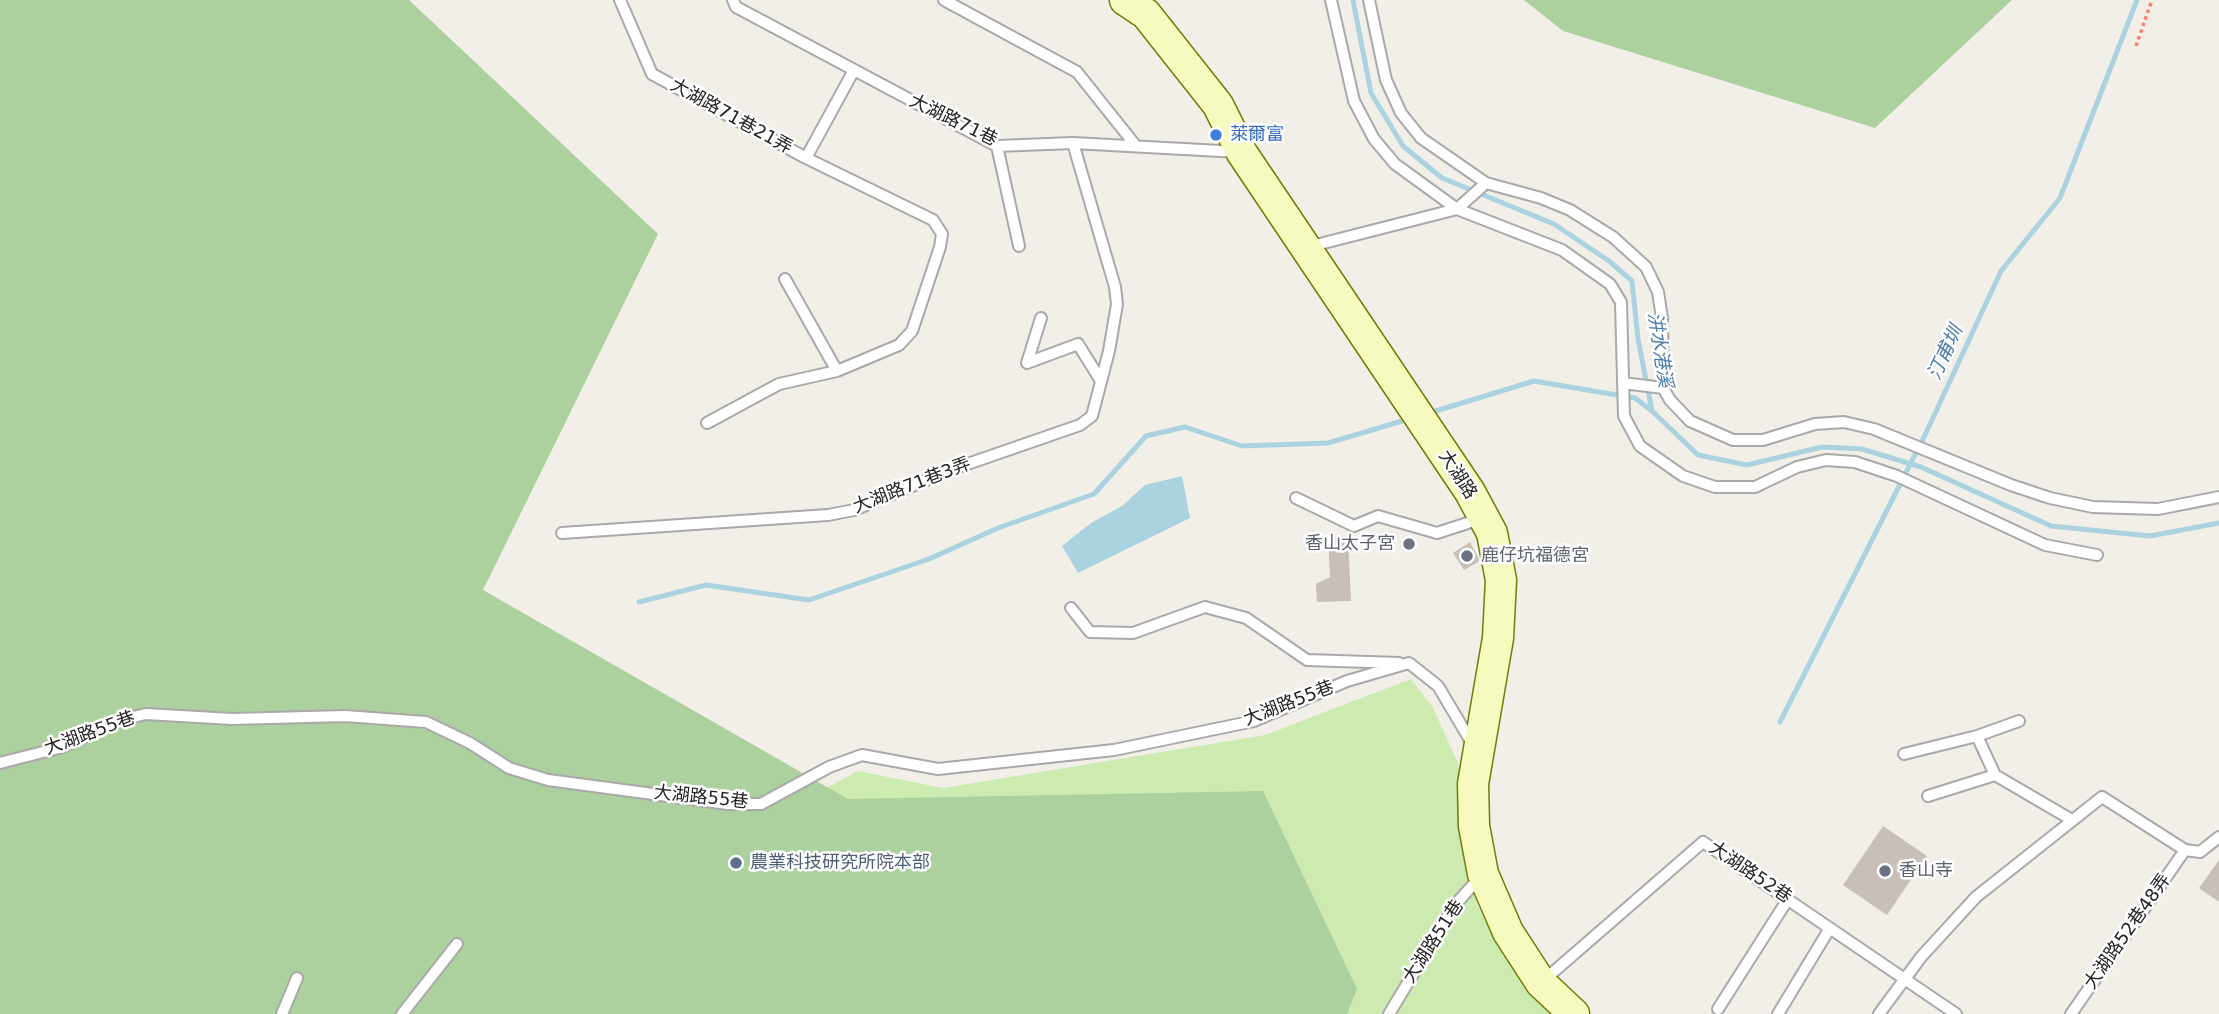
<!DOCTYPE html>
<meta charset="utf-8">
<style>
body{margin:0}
canvas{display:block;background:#f2efe9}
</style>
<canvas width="2219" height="1014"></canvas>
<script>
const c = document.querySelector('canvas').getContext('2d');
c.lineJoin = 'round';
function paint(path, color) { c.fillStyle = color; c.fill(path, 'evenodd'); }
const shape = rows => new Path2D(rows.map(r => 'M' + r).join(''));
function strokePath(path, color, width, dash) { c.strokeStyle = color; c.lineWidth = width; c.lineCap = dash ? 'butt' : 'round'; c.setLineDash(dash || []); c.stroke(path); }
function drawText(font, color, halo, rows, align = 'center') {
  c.font = font + ' "DejaVu Sans","Noto Sans TC",sans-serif'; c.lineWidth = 5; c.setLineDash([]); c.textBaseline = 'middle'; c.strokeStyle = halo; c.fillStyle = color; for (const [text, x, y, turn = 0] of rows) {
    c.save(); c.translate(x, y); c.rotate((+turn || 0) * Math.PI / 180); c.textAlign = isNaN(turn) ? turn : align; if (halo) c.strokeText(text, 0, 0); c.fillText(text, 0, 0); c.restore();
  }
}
const grass = shape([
 [1411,679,1432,706,1458,763,1477,905,1525,988,1552,1014,0,1014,763,821,858,771,943,788,1265,735]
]);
const forest = shape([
 [0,0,409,0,658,234,483,590,848,799,1263,791,1357,989,1347,1014,0,1014],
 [1524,0,2012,0,1875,128,1563,31]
]);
const water = shape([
 [1182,476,1190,518,1078,573,1062,546,1091,523,1122,506,1145,485]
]);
const stream = shape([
 [1353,0,1371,93,1403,146,1442,178,1554,224,1609,261,1632,281,1638,339,1652,411,1698,455,1747,465,1822,447,1862,449,1921,467,2051,526,2150,536,2219,523],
 [1429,413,1534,381,1635,398,1652,411],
 [639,602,706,585,809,600,929,559,998,528,1094,494,1146,436,1185,427,1242,446,1328,443,1409,419],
 [1780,722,1925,435,2001,271,2060,198,2137,0]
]);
const building = shape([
 [1348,536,1351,601,1317,602,1316,584,1330,577,1328,537],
 [1470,542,1480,561,1464,570,1453,553],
 [1883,826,1927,856,1887,915,1843,885],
 [2219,860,2219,902,2199,888]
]);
const path = shape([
 [2136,46,2152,0]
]);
const lane = shape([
 [620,0,652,74,806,158,933,220,942,234,940,247,912,331,899,345,837,371,779,384,707,423],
 [733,0,736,7,997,146,1073,143,1239,152],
 [944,0,1077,72,1136,146],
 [1331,0,1354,101,1374,139,1395,164,1457,209,1562,250,1610,284,1621,302,1624,416,1640,446,1683,476,1715,487,1755,487,1797,467,1826,460,1855,462,1897,476,2045,545,2097,555],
 [1369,0,1386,80,1401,113,1421,138,1486,183,1541,198,1570,210,1613,237,1646,267,1658,292,1662,318,1663,388,1670,400,1690,421,1733,440,1763,440,1815,424,1844,422,1874,429,2011,485,2050,498,2093,507,2158,509,2219,497],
 [997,146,1019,246],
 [806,158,854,70],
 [1308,247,1457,209,1486,183],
 [785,279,837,371],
 [1041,318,1027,363,1078,344,1101,381],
 [1623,383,1663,388],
 [1296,498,1354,526,1378,516,1437,533,1483,518],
 [562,533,828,515,854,510,956,468,1080,425,1092,416,1109,351,1117,304,1115,287,1073,143],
 [1071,608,1090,632,1133,633,1205,607,1246,618,1307,660,1399,663],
 [1977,736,1995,775,2072,820],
 [1904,754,1977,736,2019,721],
 [0,763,63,747,120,720,146,714,232,719,345,716,426,722,470,743,509,768,548,780,728,804,761,804,829,767,862,755,938,769,1114,750,1254,721,1347,681,1409,663,1438,686,1473,745],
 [1928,796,1995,775],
 [1543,981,1703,842,1956,1014],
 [1718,1009,1788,899],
 [282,1014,297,978],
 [402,1014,457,944],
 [1389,1014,1454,906,1481,876],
 [1778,1014,1830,928],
 [1879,1014,1921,957,1976,897,2102,797,2185,850,2200,852,2219,837],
 [2071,1014,2185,850]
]);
const secondary = shape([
 [1125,0,1146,14,1218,105,1242,153,1470,492,1492,533,1501,580,1498,638,1473,784,1474,826,1483,874,1508,932,1541,983,1574,1014]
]);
const markers = [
 [1216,135,7,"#3f7fe0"],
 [1409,544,7,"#6b7280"],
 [1467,556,7,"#6b7280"],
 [736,863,7,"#5c6f8a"],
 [1885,871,7,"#6b7280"]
];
const streetNames = [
 ["大湖路71巷21弄",731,117,29],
 ["大湖路71巷",953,121,26],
 ["大湖路",1457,475,57],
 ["大湖路71巷3弄",912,486,-21],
 ["大湖路55巷",1289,704,-21],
 ["大湖路55巷",90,734,-20],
 ["大湖路55巷",701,798,6],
 ["大湖路52巷",1750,873,34],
 ["大湖路52巷48弄",2128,932,-55],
 ["大湖路51巷",1434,942,-57]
];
const shopNames = [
 ["萊爾富",1230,135]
];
const worshipNames = [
 ["香山太子宮",1395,544,"right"],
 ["鹿仔坑福德宮",1481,556],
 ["香山寺",1899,871]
];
const serviceNames = [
 ["農業科技研究所院本部",750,863]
];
const waterNames = [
 ["汫水港溪",1659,350,81],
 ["汀甫圳",1946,353,-65]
];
paint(grass, '#cdebb0');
paint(forest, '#add19e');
paint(water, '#aad3df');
strokePath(stream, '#aad3df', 5);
paint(building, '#c7bfb8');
strokePath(lane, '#a9a9a9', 14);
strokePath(secondary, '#707d05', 33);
strokePath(path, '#fa8072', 3.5, [3.5, 3.5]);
strokePath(lane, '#fff', 10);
strokePath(secondary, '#f7fabf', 30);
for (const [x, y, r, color] of markers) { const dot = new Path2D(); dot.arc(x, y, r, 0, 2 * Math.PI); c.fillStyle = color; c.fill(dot); strokePath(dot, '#fff', 2.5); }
drawText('18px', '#222', '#fff', streetNames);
drawText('18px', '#366cbe', '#fff', shopNames, 'left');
drawText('18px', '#5b616d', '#fff', worshipNames, 'left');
drawText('18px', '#4e5e75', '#fff', serviceNames, 'left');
drawText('italic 19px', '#4a7aab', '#fff', waterNames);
</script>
